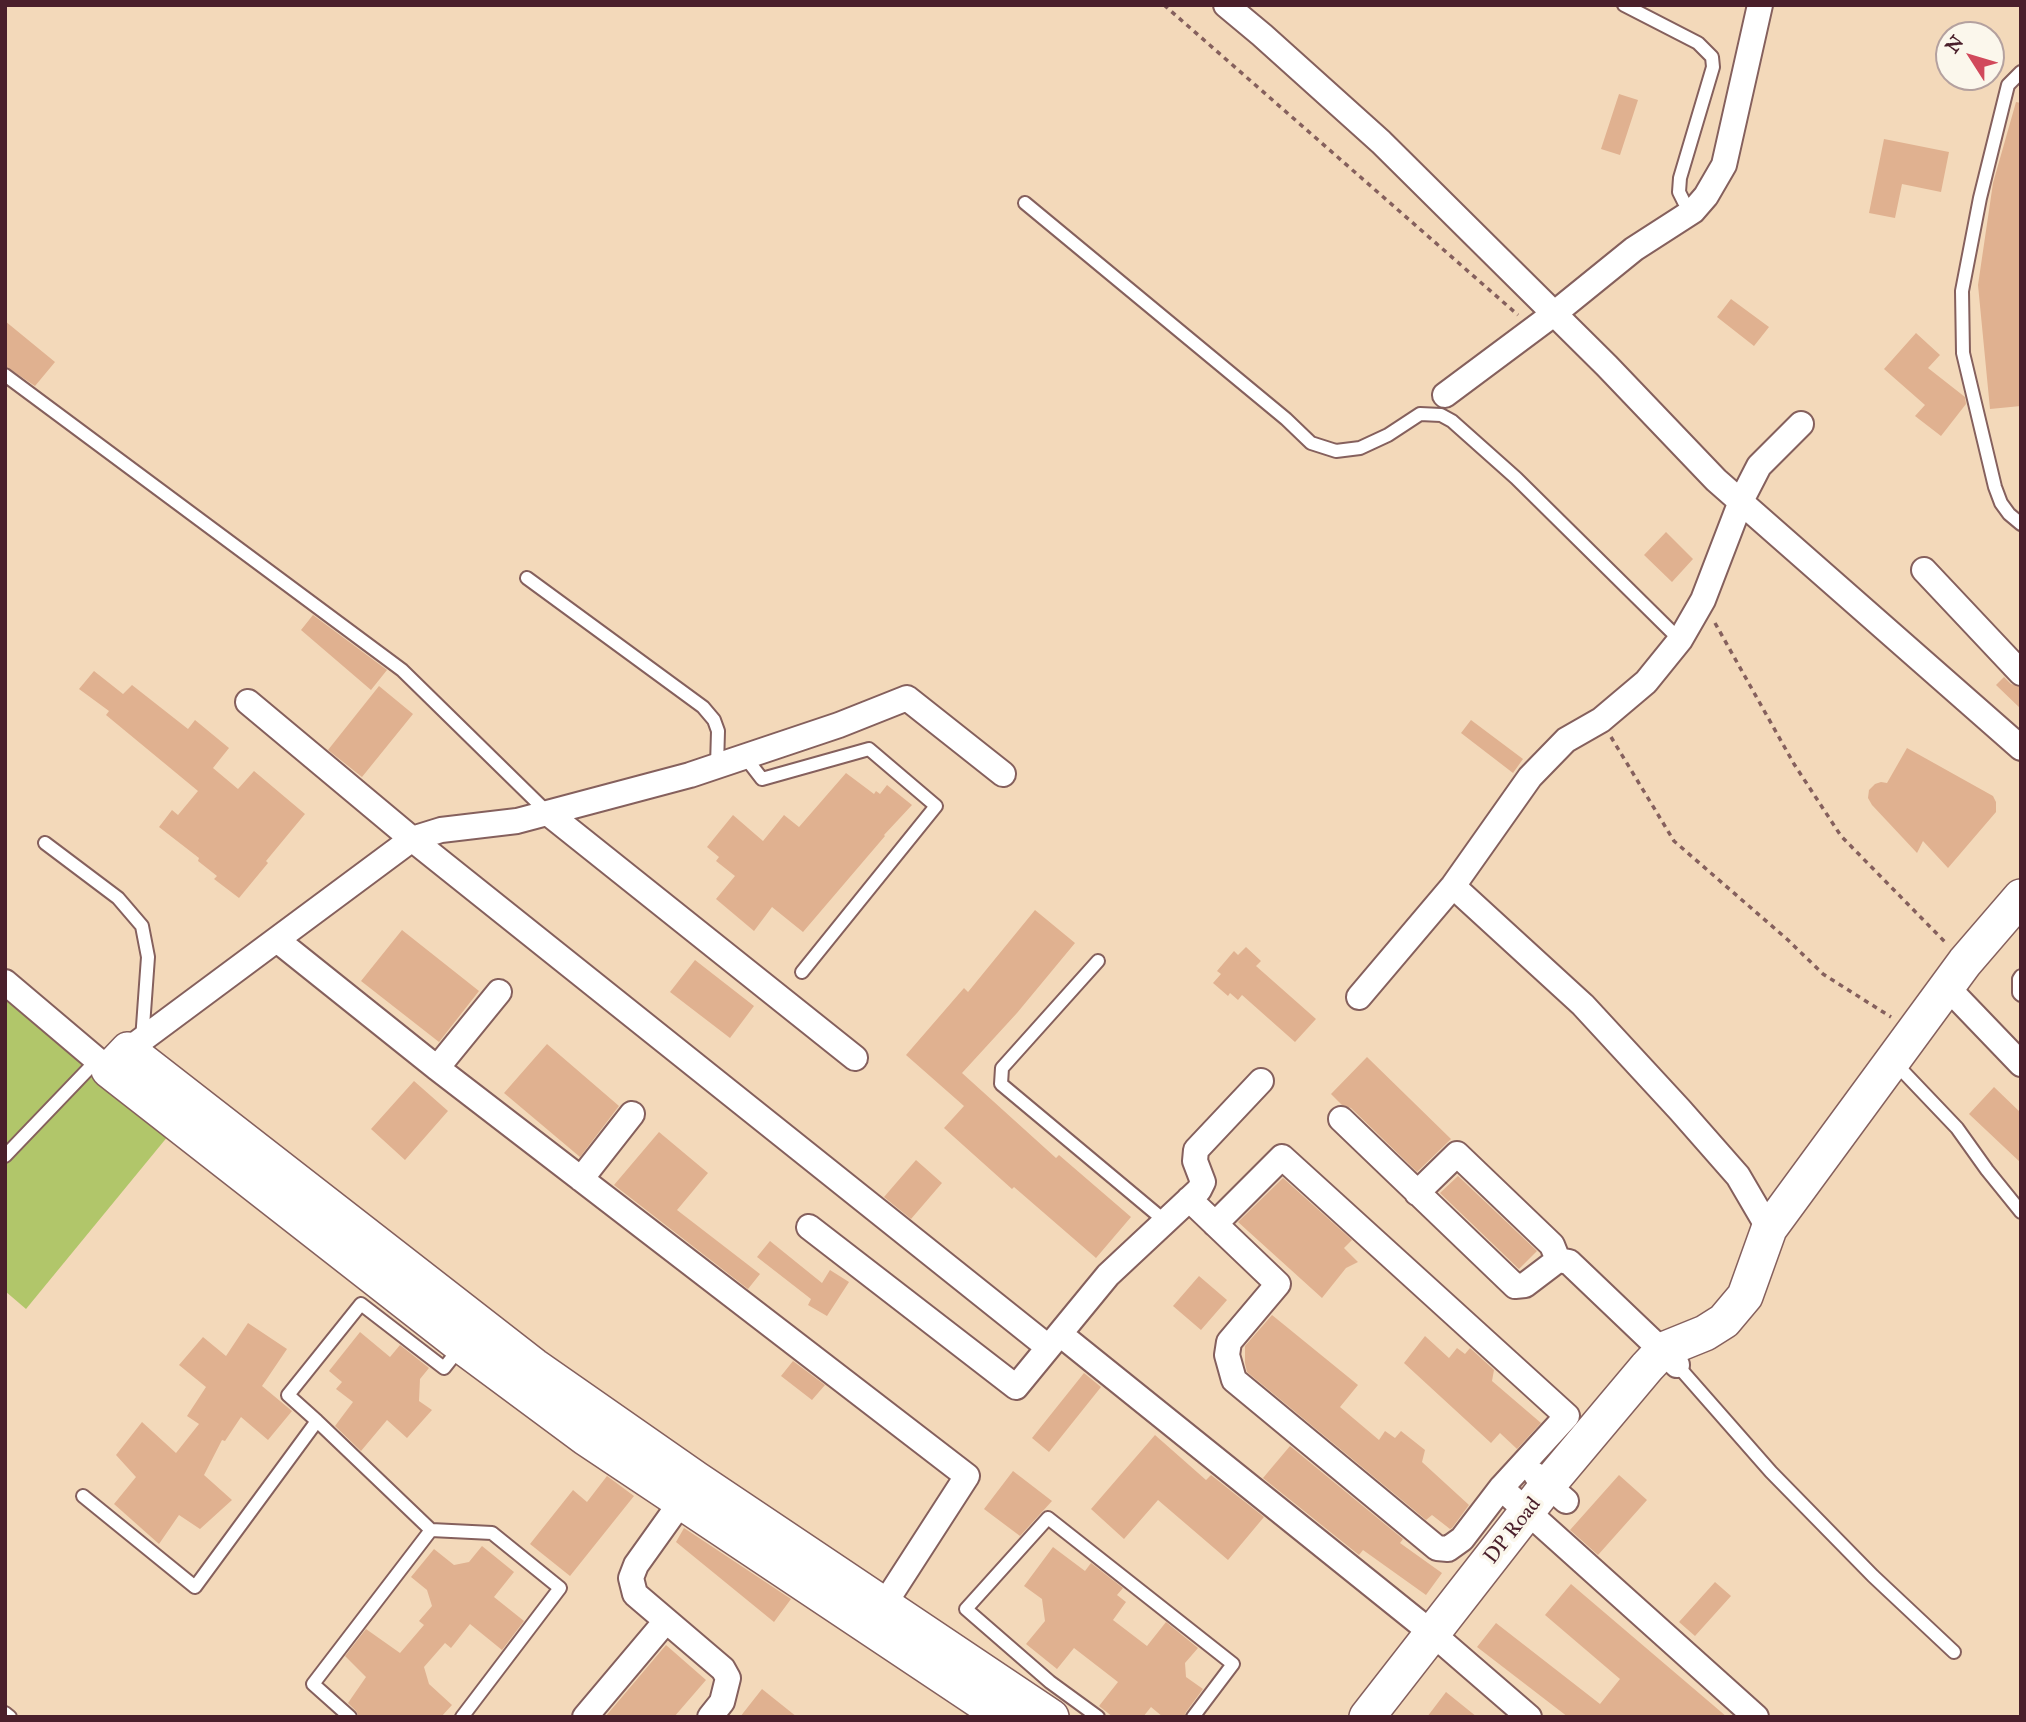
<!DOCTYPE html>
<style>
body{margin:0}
#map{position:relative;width:2026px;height:1722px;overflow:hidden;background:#f3d9ba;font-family:"IM FELL Great Primer",serif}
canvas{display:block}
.frame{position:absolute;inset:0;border:7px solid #4a1f2b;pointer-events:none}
.north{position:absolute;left:1935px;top:21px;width:70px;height:70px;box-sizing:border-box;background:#fbf7ec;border:2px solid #b4a19f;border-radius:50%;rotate:307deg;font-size:19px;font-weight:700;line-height:28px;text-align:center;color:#4a1f2b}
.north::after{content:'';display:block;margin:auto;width:24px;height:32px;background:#d1495b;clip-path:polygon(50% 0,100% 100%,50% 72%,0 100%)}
</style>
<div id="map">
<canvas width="2026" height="1722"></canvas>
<div class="frame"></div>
<div class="north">N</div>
</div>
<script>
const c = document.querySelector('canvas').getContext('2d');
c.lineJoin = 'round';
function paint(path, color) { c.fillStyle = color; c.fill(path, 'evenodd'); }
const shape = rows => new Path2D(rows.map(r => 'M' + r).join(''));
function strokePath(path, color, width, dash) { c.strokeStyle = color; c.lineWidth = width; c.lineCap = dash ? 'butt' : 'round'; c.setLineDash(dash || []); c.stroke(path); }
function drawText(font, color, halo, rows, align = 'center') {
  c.font = font + ' "IM FELL Great Primer",serif'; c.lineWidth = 7; c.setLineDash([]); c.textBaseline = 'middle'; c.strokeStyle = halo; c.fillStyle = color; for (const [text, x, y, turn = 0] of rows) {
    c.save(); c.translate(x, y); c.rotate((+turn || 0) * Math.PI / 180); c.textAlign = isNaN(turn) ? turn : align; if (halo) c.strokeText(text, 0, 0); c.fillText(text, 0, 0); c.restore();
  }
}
const green = shape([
 [5,999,173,1130,26,1309,5,1291]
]);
const building = shape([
 [1619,94,1638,100,1620,155,1601,149],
 [2016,102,2021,103,2021,406,1990,409,1978,285,1993,183],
 [1884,139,1949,152,1941,192,1902,184,1895,218,1869,213],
 [1731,299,1769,327,1754,346,1717,317],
 [5,321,55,362,35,386,5,366],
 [1916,333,1940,355,1928,368,1965,397,1966,404,1941,436,1915,416,1925,405,1884,369],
 [1666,532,1693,559,1672,582,1644,555],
 [313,615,387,670,371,690,301,630],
 [94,671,123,694,132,685,188,729,195,720,229,748,213,768,238,789,254,771,305,814,266,861,268,863,239,898,214,879,217,876,198,861,199,858,159,827,172,810,178,815,198,791,106,715,109,711,79,689],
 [2004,677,2011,684,2021,687,2021,709,1996,685],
 [379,686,413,714,362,777,328,750],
 [1471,720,1523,759,1513,773,1461,733],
 [1907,748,1993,796,1996,802,1996,812,1948,868,1923,841,1917,853,1872,805,1868,798,1869,790,1875,784,1881,782,1887,783],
 [846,773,874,794,876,791,880,794,887,785,912,805,884,835,885,836,803,932,772,907,754,931,716,899,735,876,716,861,719,857,707,847,733,815,763,841,784,815,799,827],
 [1035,910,1075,943,1017,1013,962,1073,1056,1158,1059,1155,1131,1217,1096,1258,1014,1187,1012,1189,944,1128,964,1106,906,1055,964,988,968,992],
 [402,930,479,991,439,1042,361,981],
 [1246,947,1261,961,1256,966,1316,1019,1295,1042,1242,995,1238,1000,1230,993,1228,996,1213,983,1221,974,1217,971,1234,951,1238,955],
 [695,960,754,1006,730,1038,670,992],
 [547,1044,619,1106,580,1157,504,1093],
 [1367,1057,1451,1139,1417,1172,1351,1108,1342,1105,1331,1094],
 [414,1081,448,1111,405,1160,371,1129],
 [1994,1087,2021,1113,2021,1163,1969,1114],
 [659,1132,708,1173,677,1210,760,1274,748,1289,614,1185],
 [916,1160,942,1183,911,1219,884,1197],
 [1458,1176,1537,1251,1519,1269,1440,1193],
 [1283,1178,1352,1240,1344,1248,1358,1262,1346,1268,1322,1298,1238,1222],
 [770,1241,822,1283,830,1270,849,1282,827,1316,808,1305,811,1299,757,1257],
 [1199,1276,1227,1300,1201,1330,1173,1306],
 [1272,1315,1358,1385,1340,1407,1379,1440,1385,1431,1395,1438,1401,1431,1425,1450,1422,1462,1469,1505,1452,1528,1450,1529,1432,1515,1426,1520,1247,1372,1245,1363,1245,1346],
 [248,1323,287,1349,262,1386,292,1411,268,1440,241,1417,225,1441,222,1440,204,1475,232,1500,200,1529,179,1515,159,1544,114,1504,136,1477,116,1455,142,1422,176,1453,199,1424,187,1416,206,1387,179,1365,203,1337,226,1356],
 [360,1332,390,1357,400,1345,429,1368,420,1379,419,1401,432,1410,407,1438,387,1420,361,1451,335,1426,353,1402,336,1389,342,1382,329,1371],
 [1425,1336,1449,1358,1457,1348,1465,1354,1470,1348,1494,1370,1492,1381,1541,1423,1517,1449,1500,1433,1491,1443,1404,1363],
 [793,1361,825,1385,812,1400,781,1376],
 [1084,1373,1101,1387,1049,1452,1032,1438],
 [1155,1435,1206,1480,1211,1475,1264,1517,1228,1560,1158,1500,1124,1539,1091,1509],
 [1290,1446,1403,1539,1400,1543,1442,1573,1426,1595,1363,1550,1359,1555,1263,1478],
 [1013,1471,1052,1501,1020,1536,984,1509],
 [1619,1475,1647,1500,1598,1555,1570,1530],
 [607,1476,634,1496,570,1576,530,1544,573,1490,587,1502],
 [684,1528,791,1599,774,1622,676,1542],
 [482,1546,514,1572,494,1597,524,1621,502,1650,470,1624,451,1648,445,1643,424,1667,429,1684,452,1705,441,1717,359,1717,356,1711,348,1703,366,1677,345,1656,366,1629,400,1653,424,1625,419,1621,432,1606,427,1590,411,1577,434,1549,454,1565,469,1562],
 [1053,1547,1085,1571,1091,1563,1123,1588,1117,1595,1126,1602,1113,1620,1147,1646,1166,1622,1198,1648,1185,1663,1186,1677,1203,1689,1186,1712,1184,1717,1163,1717,1151,1707,1143,1717,1113,1717,1099,1706,1118,1682,1074,1648,1057,1669,1026,1644,1045,1621,1042,1599,1024,1586],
 [1715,1582,1731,1596,1695,1636,1679,1622],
 [1571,1584,1727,1717,1568,1717,1477,1647,1496,1623,1600,1704,1620,1679,1545,1615],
 [666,1645,706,1680,674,1717,605,1717],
 [762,1689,797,1717,740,1717],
 [1446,1692,1477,1717,1427,1717]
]);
const path = shape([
 [1164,5,1518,315],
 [1715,623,1794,764,1841,836,1946,943],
 [1611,737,1674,841,1788,940,1823,974,1891,1017]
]);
const lane = shape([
 [1624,5,1698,43,1712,57,1713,67,1680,178,1679,192,1684,202,1693,211],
 [2021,72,2008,85,1980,198,1962,291,1963,353,1995,487,2001,503,2009,514,2021,524],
 [1025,203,1286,419,1311,443,1336,451,1360,448,1388,435,1420,414,1441,415,1452,421,1516,478,1680,640],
 [5,375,402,670,548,813],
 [527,578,703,707,714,720,718,731,717,766],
 [745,757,762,779,869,749,936,806,802,972],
 [45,843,118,898,142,926,148,957,142,1040],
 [1098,961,1002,1068,1001,1084,1165,1221],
 [2021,976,2019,979,2019,993,2021,995],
 [1895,1063,1957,1128,1987,1170,2021,1212],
 [5,1156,97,1060],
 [1677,1365,1771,1472,1873,1576,1954,1652],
 [317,1421,431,1530,492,1533,560,1588,462,1717],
 [83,1496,195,1587,317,1421,288,1395,361,1304,444,1368,459,1349],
 [5,1713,10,1717],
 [350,1717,313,1684,431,1530],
 [1098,1717,1050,1682,966,1609,1048,1518,1233,1664,1193,1717]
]);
const street = shape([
 [1226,5,1262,35,1381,142,1607,366,1716,480,2021,748],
 [1445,395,1555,313,1634,249,1693,211,1706,196,1724,165,1760,5],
 [1924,570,2021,673],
 [248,702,412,839,1048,1347],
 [548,813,855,1058],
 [1453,886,1583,1005,1680,1110,1738,1176,1769,1229],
 [277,940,437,1068,967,1476,876,1617],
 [5,982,109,1070],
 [1947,987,2021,1064],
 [1359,997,1453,886,1530,777,1566,740,1601,720,1646,682,1680,640,1703,600,1741,501,1759,466,1801,424],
 [128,1050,412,839,441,830,517,821,690,775,839,725,907,698,1003,774],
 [437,1068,499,992],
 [1341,1119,1515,1286,1525,1285,1558,1260,1569,1262,1677,1365],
 [581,1179,632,1114],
 [1417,1193,1457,1154,1552,1245,1558,1260],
 [1189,1199,1278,1284,1229,1342,1227,1355,1234,1380,1437,1548,1448,1549,1462,1539,1501,1488],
 [1215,1224,1282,1157,1567,1416,1501,1488,1756,1717],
 [809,1227,1016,1387,1108,1275,1199,1190,1203,1182,1195,1161,1196,1150,1261,1081],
 [1060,1334,1433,1634,1529,1717],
 [1536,1475,1566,1501],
 [681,1502,636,1565,631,1578,635,1594,723,1669,728,1678,722,1702,710,1717],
 [585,1717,666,1621]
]);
const secondary = shape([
 [1004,1717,586,1438,462,1346,109,1070,128,1050,534,1366,696,1479,1051,1717],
 [1367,1717,1547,1486,1647,1367,1663,1350,1705,1333,1724,1321,1745,1296,1769,1229,1965,962,2021,897]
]);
const streetNames = [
 ["DP Road",1513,1531,-52]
];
paint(green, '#b1c66a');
paint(building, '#e0b190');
strokePath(lane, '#85605d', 16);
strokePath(street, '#85605d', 28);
strokePath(secondary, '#85605d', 38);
strokePath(path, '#85605d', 3.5, [5, 5]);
strokePath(lane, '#fff', 12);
strokePath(street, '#fff', 24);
strokePath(secondary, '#fff', 35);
drawText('21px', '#4a1f2b', '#fbf7ec', streetNames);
</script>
